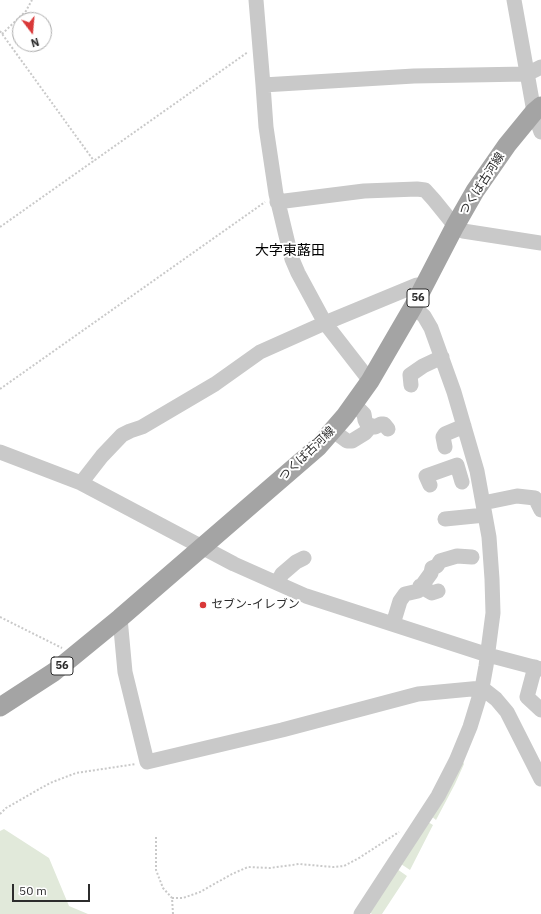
<!DOCTYPE html>
<meta charset="utf-8">
<style>
body{margin:0}
#map{position:relative;width:541px;height:914px;overflow:hidden;background:#fff;font-family:"IBM Plex Sans",sans-serif}
canvas{display:block}
.north{position:absolute;left:12px;top:12px;width:40px;height:40px;box-sizing:border-box;background:#fff;border:1px solid #ababab;border-radius:50%;rotate:164deg;font-size:11px;font-weight:700;line-height:16px;text-align:center;color:#2c2c2c}
.north::after{content:'';display:block;margin:auto;width:14px;height:18px;background:#d93838;clip-path:polygon(50% 0,100% 100%,50% 72%,0 100%)}
.scale{position:absolute;left:12px;top:884px;width:78px;height:18px;box-sizing:border-box;border:2px solid #2c2c2c;border-top:0;padding-left:5px;font-size:12px;line-height:14px;white-space:nowrap;color:#2c2c2c;-webkit-text-stroke:3px #fff;paint-order:stroke}
</style>
<div id="map">
<canvas width="541" height="914"></canvas>
<div class="north">N</div>
<div class="scale">50 m</div>
</div>
<script>
const c = document.querySelector('canvas').getContext('2d');
c.lineJoin = 'round';
function paint(path, color) { c.fillStyle = color; c.fill(path, 'evenodd'); }
const shape = rows => new Path2D(rows.map(r => 'M' + r).join(''));
function strokePath(path, color, width, dash) { c.strokeStyle = color; c.lineWidth = width; c.lineCap = dash ? 'butt' : 'round'; c.setLineDash(dash || []); c.stroke(path); }
function drawText(font, color, halo, rows, align = 'center') {
  c.font = font + ' "IBM Plex Sans","Noto Sans JP",sans-serif'; c.lineWidth = 4; c.setLineDash([]); c.textBaseline = 'middle'; c.strokeStyle = halo; c.fillStyle = color; for (const [text, x, y, turn = 0] of rows) {
    c.save(); c.translate(x, y); c.rotate((+turn || 0) * Math.PI / 180); c.textAlign = isNaN(turn) ? turn : align; if (halo) c.strokeText(text, 0, 0); c.fillText(text, 0, 0); c.restore();
  }
}
const green = shape([
 [463,762,464,764,455,784,436,820,431,816],
 [428,822,433,825,410,870,401,864],
 [4,829,49,858,69,906,88,914,0,914,0,831],
 [397,869,407,876,382,914,372,914,369,912]
]);
const path = shape([
 [0,31,94,161],
 [2,34,26,11,32,0],
 [0,227,248,52],
 [0,389,265,202],
 [0,617,62,648],
 [0,814,6,808,50,783,76,773,136,764],
 [156,837,156,870,163,888,172,898],
 [173,914,172,898,183,898,200,892,232,874,248,867,270,868,299,864,333,867,344,866,359,858,399,832]
]);
const minor = shape([
 [256,0,263,85],
 [514,0,534,112,541,132],
 [277,202,364,191,417,189,425,190,434,200,455,226,463,231,541,243],
 [424,287,417,285,325,323,298,273,292,259,289,248,276,194,266,127,263,85,414,76,527,74,541,67],
 [411,385,410,375,423,366,442,357],
 [354,404,364,414,365,420,367,424,375,427,381,424,384,424,388,429],
 [332,430,347,441,352,441,365,433,371,426],
 [445,447,443,437,445,434,464,426],
 [0,452,81,483,234,564,306,596,488,655,541,669],
 [81,483,102,456,122,435,130,431,142,427,215,384,260,352,325,323,370,381],
 [430,485,426,476,457,465,462,482],
 [483,503,517,496,535,498,541,510],
 [445,519,485,515],
 [277,583,282,574,296,562,304,558],
 [420,586,432,593,438,591],
 [120,618,125,672,147,762,282,730,418,694,482,688,496,699,507,712,541,779],
 [393,624,400,601,405,594,418,591,431,573,432,568,437,566,440,561,457,556,472,557],
 [535,667,527,697,541,710],
 [361,914,438,796,456,761,470,727,482,688,486,666,493,613,492,579,489,537,477,471,454,392,431,328,424,316,413,307]
]);
const major = shape([
 [0,707,54,672,120,618,318,447,345,416,370,381,413,307,455,226,475,191,507,145,534,112,541,106]
]);
const markers = [
 [203,605,4,"#d93838"]
];
const shields = [
 [418,298,22],
 [62,666,22]
];
const shieldNames = [
 ["56",418,298],
 ["56",62,666]
];
const streetNames = [
 ["つくば古河線",482,184,-57],
 ["つくば古河線",307,454,-44]
];
const poiNames = [
 ["セブン-イレブン",211,605]
];
const quarterNames = [
 ["大字東蕗田",290,251]
];
paint(green, '#e1e9da');
strokePath(path, '#c9c9c9', 2, [2, 2]);
strokePath(minor, '#c9c9c9', 15);
strokePath(major, '#a4a4a4', 19);
for (const [x, y, r, color] of markers) { const dot = new Path2D(); dot.arc(x, y, r, 0, 2 * Math.PI); c.fillStyle = color; c.fill(dot); strokePath(dot, '#fff', 1.5); }
for (const [x, y, w] of shields) { const box = new Path2D(); box.roundRect(x - w / 2, y - 9, w, 18, 3); c.fillStyle = '#fff'; c.fill(box); strokePath(box, '#2c2c2c', 1); }
drawText('bold 11px', '#2c2c2c', null, shieldNames);
drawText('12px', '#2c2c2c', '#fff', streetNames);
drawText('12px', '#2c2c2c', '#fff', poiNames, 'left');
drawText('14px', '#000', '#fff', quarterNames);
</script>
